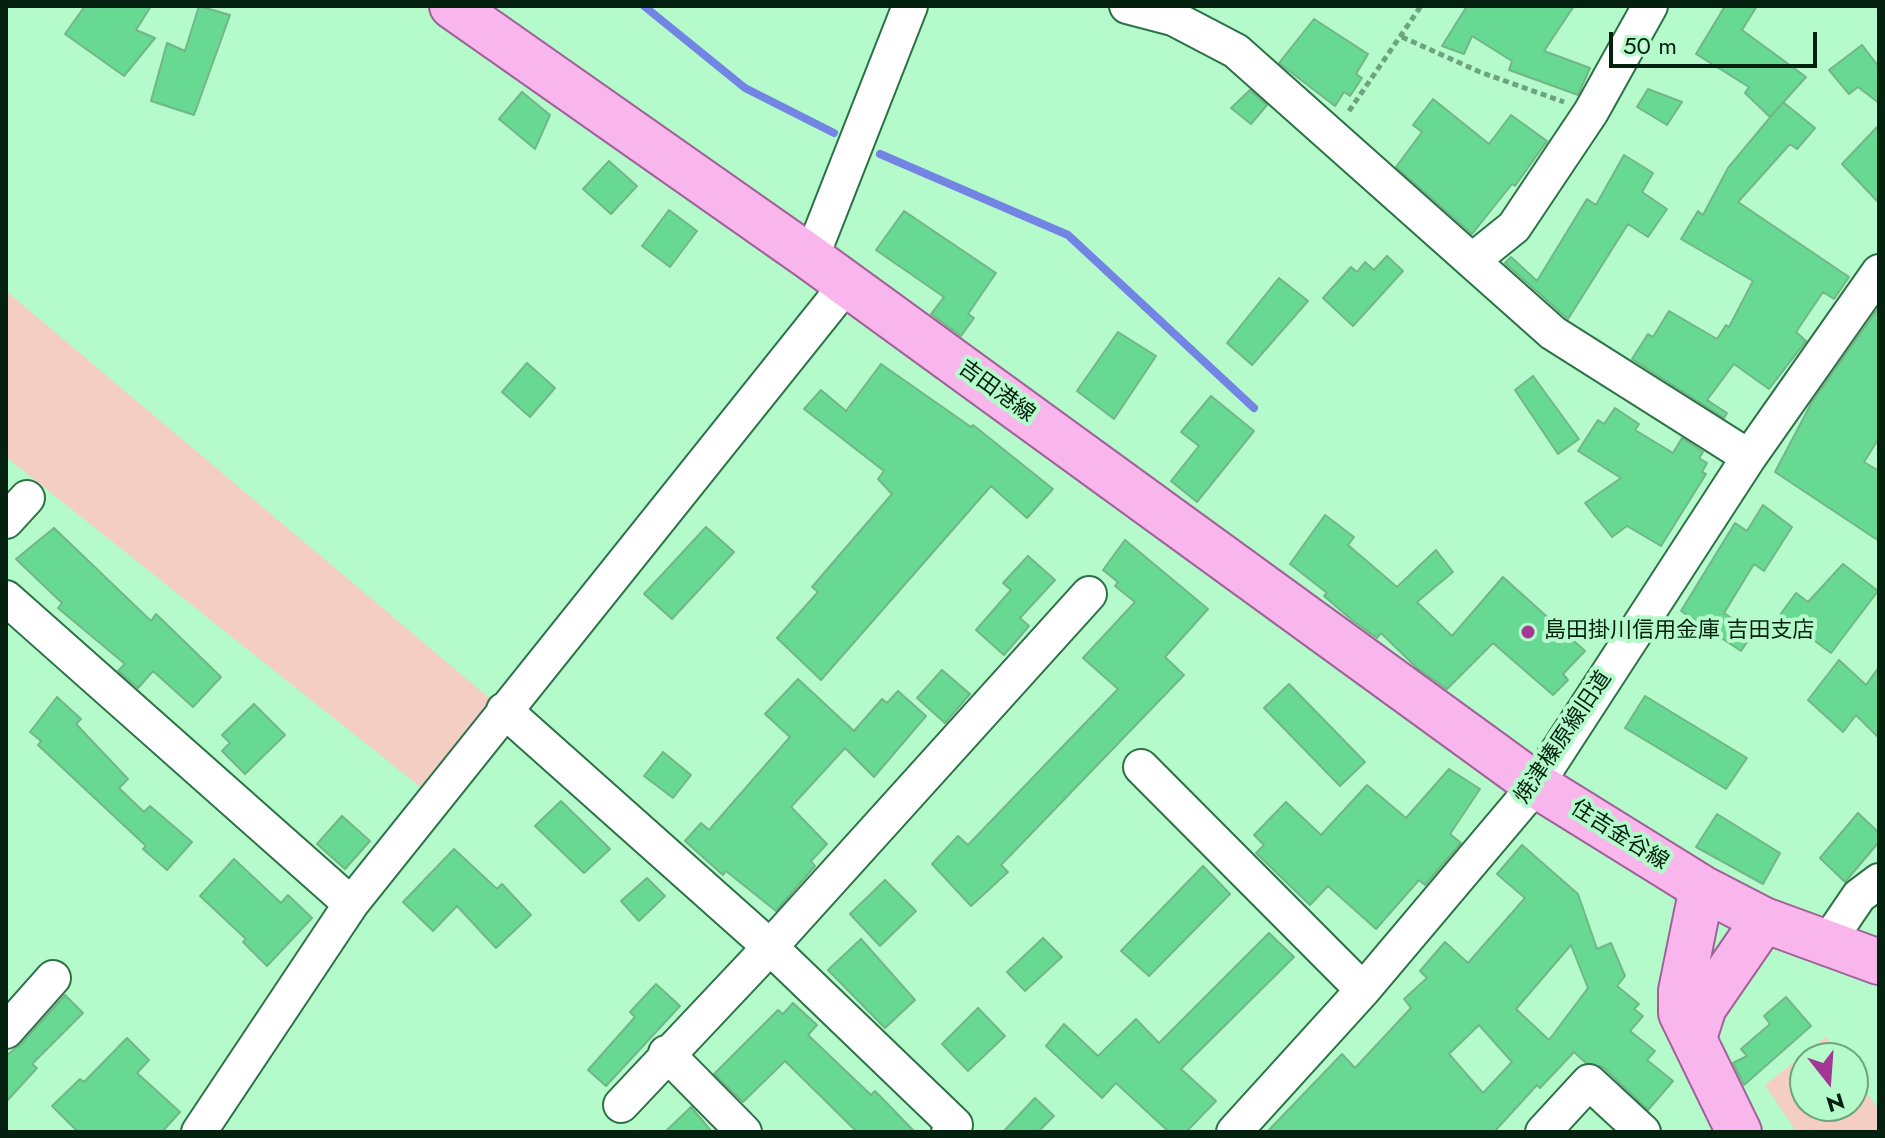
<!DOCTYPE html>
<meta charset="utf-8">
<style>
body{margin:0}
#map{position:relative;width:1885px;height:1138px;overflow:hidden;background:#b4faca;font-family:Jost,sans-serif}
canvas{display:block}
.frame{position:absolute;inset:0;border:8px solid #04200f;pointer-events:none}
.north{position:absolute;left:1789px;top:1042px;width:80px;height:80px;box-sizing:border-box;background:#b4faca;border:2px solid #6ea37f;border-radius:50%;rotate:163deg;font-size:22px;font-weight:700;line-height:32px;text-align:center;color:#04200f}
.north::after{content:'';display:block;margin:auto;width:28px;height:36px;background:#a43695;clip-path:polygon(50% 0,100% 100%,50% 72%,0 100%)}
.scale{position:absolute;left:1609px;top:32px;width:208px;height:36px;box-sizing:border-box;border:4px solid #04200f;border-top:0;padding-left:10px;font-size:24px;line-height:28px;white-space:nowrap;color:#04200f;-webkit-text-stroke:6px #b4faca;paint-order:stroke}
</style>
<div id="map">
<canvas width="1885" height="1138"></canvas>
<div class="frame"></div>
<div class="north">N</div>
<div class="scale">50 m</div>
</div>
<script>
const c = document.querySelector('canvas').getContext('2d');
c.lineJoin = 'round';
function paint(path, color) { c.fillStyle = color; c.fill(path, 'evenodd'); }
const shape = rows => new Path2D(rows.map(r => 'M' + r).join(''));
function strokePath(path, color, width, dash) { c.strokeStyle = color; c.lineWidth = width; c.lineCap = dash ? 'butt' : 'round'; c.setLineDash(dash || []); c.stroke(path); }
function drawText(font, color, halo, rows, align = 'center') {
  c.font = font + ' Jost,"Noto Sans JP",sans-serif'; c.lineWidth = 8; c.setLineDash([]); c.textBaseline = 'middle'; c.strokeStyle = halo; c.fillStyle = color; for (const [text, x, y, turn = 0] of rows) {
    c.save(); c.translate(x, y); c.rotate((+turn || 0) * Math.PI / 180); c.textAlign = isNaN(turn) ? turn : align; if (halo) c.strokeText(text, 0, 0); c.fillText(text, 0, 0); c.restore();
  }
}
const green = shape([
 [6,291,494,702,428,793,6,457],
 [1826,1037,1841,1058,1805,1058,1805,1106,1853,1106,1853,1074,1879,1110,1879,1132,1789,1132,1794,1128,1765,1085]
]);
const stream = shape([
 [644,6,745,88,834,133],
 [880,154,1068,235,1254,408]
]);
const building = shape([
 [85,6,151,6,136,30,155,38,124,76,65,34,85,6],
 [199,6,230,15,194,115,151,101,167,43,185,51,199,6],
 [1467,6,1574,6,1544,51,1590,68,1578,95,1509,70,1512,61,1472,36,1464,54,1442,46,1467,6],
 [1725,6,1757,6,1742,30,1806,77,1770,117,1745,93,1749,87,1696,54,1725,6],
 [1314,19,1368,54,1356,74,1362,78,1350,96,1344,92,1335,106,1279,63,1314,19],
 [1862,45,1879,67,1879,103,1858,87,1849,94,1829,70,1862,45],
 [1648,89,1682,102,1667,125,1637,107,1648,89],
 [1250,90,1267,105,1251,124,1231,108,1250,90],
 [522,92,550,115,535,149,499,119,522,92],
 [1433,99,1489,144,1511,115,1547,141,1515,186,1512,184,1472,234,1396,167,1422,132,1413,125,1433,99],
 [1783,102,1815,128,1797,149,1790,144,1738,202,1849,277,1834,299,1823,292,1796,332,1806,341,1769,389,1734,364,1707,400,1727,413,1724,418,1632,359,1648,334,1653,337,1669,311,1717,339,1726,325,1729,327,1753,281,1681,239,1698,211,1703,215,1728,168,1783,102],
 [1879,125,1879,203,1842,164,1879,125],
 [1624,155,1653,173,1642,192,1667,209,1648,237,1628,224,1568,319,1505,263,1511,257,1537,281,1587,199,1596,205,1624,155],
 [609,161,637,186,611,214,583,189,609,161],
 [669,210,697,231,670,267,642,246,669,210],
 [904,211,996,273,968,314,974,318,961,336,931,314,944,297,876,250,904,211],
 [1387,256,1403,271,1353,326,1323,298,1351,267,1357,272,1365,262,1374,270,1387,256],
 [1279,278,1308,301,1252,365,1227,343,1279,278],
 [1879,307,1879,438,1864,462,1879,471,1879,541,1775,472,1812,402,1879,307],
 [1118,332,1156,356,1114,419,1077,391,1118,332],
 [527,363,555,388,530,417,502,392,527,363],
 [881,364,971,427,973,425,1053,489,1027,518,991,486,821,680,777,638,818,592,812,587,892,494,878,479,884,471,804,409,821,390,846,411,881,364],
 [1533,376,1579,439,1558,454,1515,390,1533,376],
 [1211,396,1254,431,1197,502,1171,481,1199,446,1181,432,1211,396],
 [1615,408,1639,424,1635,430,1673,453,1682,438,1703,452,1699,458,1707,463,1702,472,1706,474,1661,546,1627,526,1612,537,1585,503,1621,478,1578,451,1598,420,1604,424,1615,408],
 [1763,505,1792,527,1764,571,1754,564,1724,613,1753,633,1741,651,1681,611,1735,523,1747,531,1763,505],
 [1325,515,1354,537,1348,545,1397,587,1436,550,1453,572,1417,602,1452,636,1503,577,1585,651,1563,674,1568,680,1553,695,1493,643,1447,689,1417,668,1381,633,1377,638,1352,620,1324,596,1327,593,1290,564,1325,515],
 [706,527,734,552,672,619,644,594,706,527],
 [54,528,151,621,156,614,221,677,193,707,153,671,138,688,118,671,125,664,58,608,62,603,16,559,54,528],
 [1125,540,1208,609,1165,657,1184,675,1001,865,1008,872,971,906,932,864,958,836,968,845,1118,689,1083,658,1135,602,1115,586,1118,582,1103,570,1125,540],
 [1028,556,1055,580,1020,618,1029,626,1004,655,976,630,1011,590,1003,583,1028,556],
 [1843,564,1878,591,1831,653,1780,615,1796,593,1808,602,1843,564],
 [1839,660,1866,685,1879,667,1879,738,1856,715,1843,732,1808,700,1839,660],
 [942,670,970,694,945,723,917,698,942,670],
 [798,679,854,731,882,699,887,703,898,691,926,716,874,777,845,748,791,807,827,844,811,861,815,866,776,911,726,871,723,875,685,841,701,823,709,830,790,737,765,714,798,679],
 [1289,684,1365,762,1340,786,1264,708,1289,684],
 [1645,696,1747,758,1726,789,1625,728,1645,696],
 [57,697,81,719,76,724,128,779,119,788,144,812,150,806,192,842,167,870,143,849,146,846,38,745,41,741,30,732,57,697],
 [254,704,285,735,245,774,222,751,230,743,222,735,254,704],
 [663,752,691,775,673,798,644,776,663,752],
 [1449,769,1480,789,1450,834,1461,843,1425,885,1419,880,1376,929,1328,886,1310,905,1256,853,1264,845,1254,835,1286,802,1321,835,1367,785,1406,818,1449,769],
 [561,801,610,849,584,873,535,826,561,801],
 [1858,813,1879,833,1879,842,1845,882,1820,858,1858,813],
 [1717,814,1780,853,1763,884,1696,847,1717,814],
 [342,816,370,841,345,869,317,844,342,816],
 [1522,845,1578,894,1597,949,1611,943,1625,976,1617,986,1639,1004,1634,1009,1643,1016,1630,1031,1655,1051,1647,1060,1673,1081,1648,1110,1603,1067,1586,1063,1574,1052,1540,1088,1537,1085,1494,1132,1267,1132,1342,1054,1355,1068,1411,1008,1404,999,1427,978,1420,971,1445,942,1468,963,1525,898,1497,874,1522,845],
 [1571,945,1588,988,1549,1040,1516,1009,1571,945],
 [1479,1025,1512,1062,1483,1093,1449,1054,1479,1025],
 [454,849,497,889,502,884,531,915,496,948,457,906,433,931,403,902,454,849],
 [234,859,281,903,288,895,312,918,267,966,243,942,246,939,200,896,234,859],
 [1203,866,1230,894,1149,976,1121,951,1203,866],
 [647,878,665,896,639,921,621,901,647,878],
 [885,880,916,911,880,946,850,914,885,880],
 [1269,933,1294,957,1181,1069,1216,1101,1186,1132,1169,1132,1116,1083,1102,1098,1046,1046,1064,1024,1098,1056,1136,1019,1159,1043,1269,933],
 [1043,938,1062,957,1025,991,1007,972,1043,938],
 [861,939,915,1000,885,1028,828,970,861,939],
 [656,984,680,1006,606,1086,588,1070,635,1017,630,1012,656,984],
 [65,995,83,1013,32,1064,37,1068,6,1102,6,1056,21,1044,65,995],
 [1786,997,1811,1026,1744,1085,1733,1063,1747,1056,1741,1049,1770,1024,1764,1016,1786,997],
 [793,1003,817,1025,808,1035,871,1095,875,1091,915,1132,857,1132,785,1061,743,1102,714,1074,778,1010,783,1014,793,1003],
 [978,1008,1005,1036,968,1071,942,1044,978,1008],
 [127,1038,149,1060,137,1073,180,1112,162,1132,78,1132,52,1106,80,1079,84,1082,127,1038],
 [1035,1098,1054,1116,1038,1132,1003,1132,1035,1098],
 [691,1107,712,1132,665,1132,691,1107]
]);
const path = shape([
 [1402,37,1480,72,1564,102],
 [1349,111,1421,6]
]);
const minor = shape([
 [1127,6,1173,18,1236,51,1553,333,1749,457],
 [811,258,910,6],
 [1473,260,1514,227,1591,112,1650,6],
 [6,521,27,498],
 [6,598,351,904],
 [504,710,770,947,955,1125,949,1132],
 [1141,767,1363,990],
 [1827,943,1859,896,1879,881],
 [6,1031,53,978],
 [666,1053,744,1132],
 [621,1105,770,947,1089,594],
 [199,1132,351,904,847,284],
 [1234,1132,1363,990,1536,785,1749,457,1879,272],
 [1543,1132,1589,1082,1643,1132]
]);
const major = shape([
 [452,6,811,258,1536,785,1702,888,1764,920,1879,962],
 [1702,888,1681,991,1681,1013,1739,1132],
 [1694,1038,1704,1007,1764,920]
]);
const markers = [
 [1528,632,8,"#a43695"]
];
const streetNames = [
 ["吉田港線",996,392,36],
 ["焼津榛原線旧道",1564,738,-56],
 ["住吉金谷線",1619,836,32]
];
const poiNames = [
 ["島田掛川信用金庫 吉田支店",1544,632]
];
paint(green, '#f4cdc3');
strokePath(stream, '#7284e4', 8);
paint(building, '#68d992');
strokePath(building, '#72b688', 2);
strokePath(minor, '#2d7147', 38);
strokePath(major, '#9f6297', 48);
strokePath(path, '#6ea37f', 5, [6, 4]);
strokePath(minor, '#fff', 34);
strokePath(major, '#f8b6ec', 44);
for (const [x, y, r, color] of markers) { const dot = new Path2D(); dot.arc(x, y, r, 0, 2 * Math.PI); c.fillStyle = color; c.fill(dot); strokePath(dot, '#b4faca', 3); }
drawText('22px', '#04200f', '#b4faca', streetNames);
drawText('22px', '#04200f', '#b4faca', poiNames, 'left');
</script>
